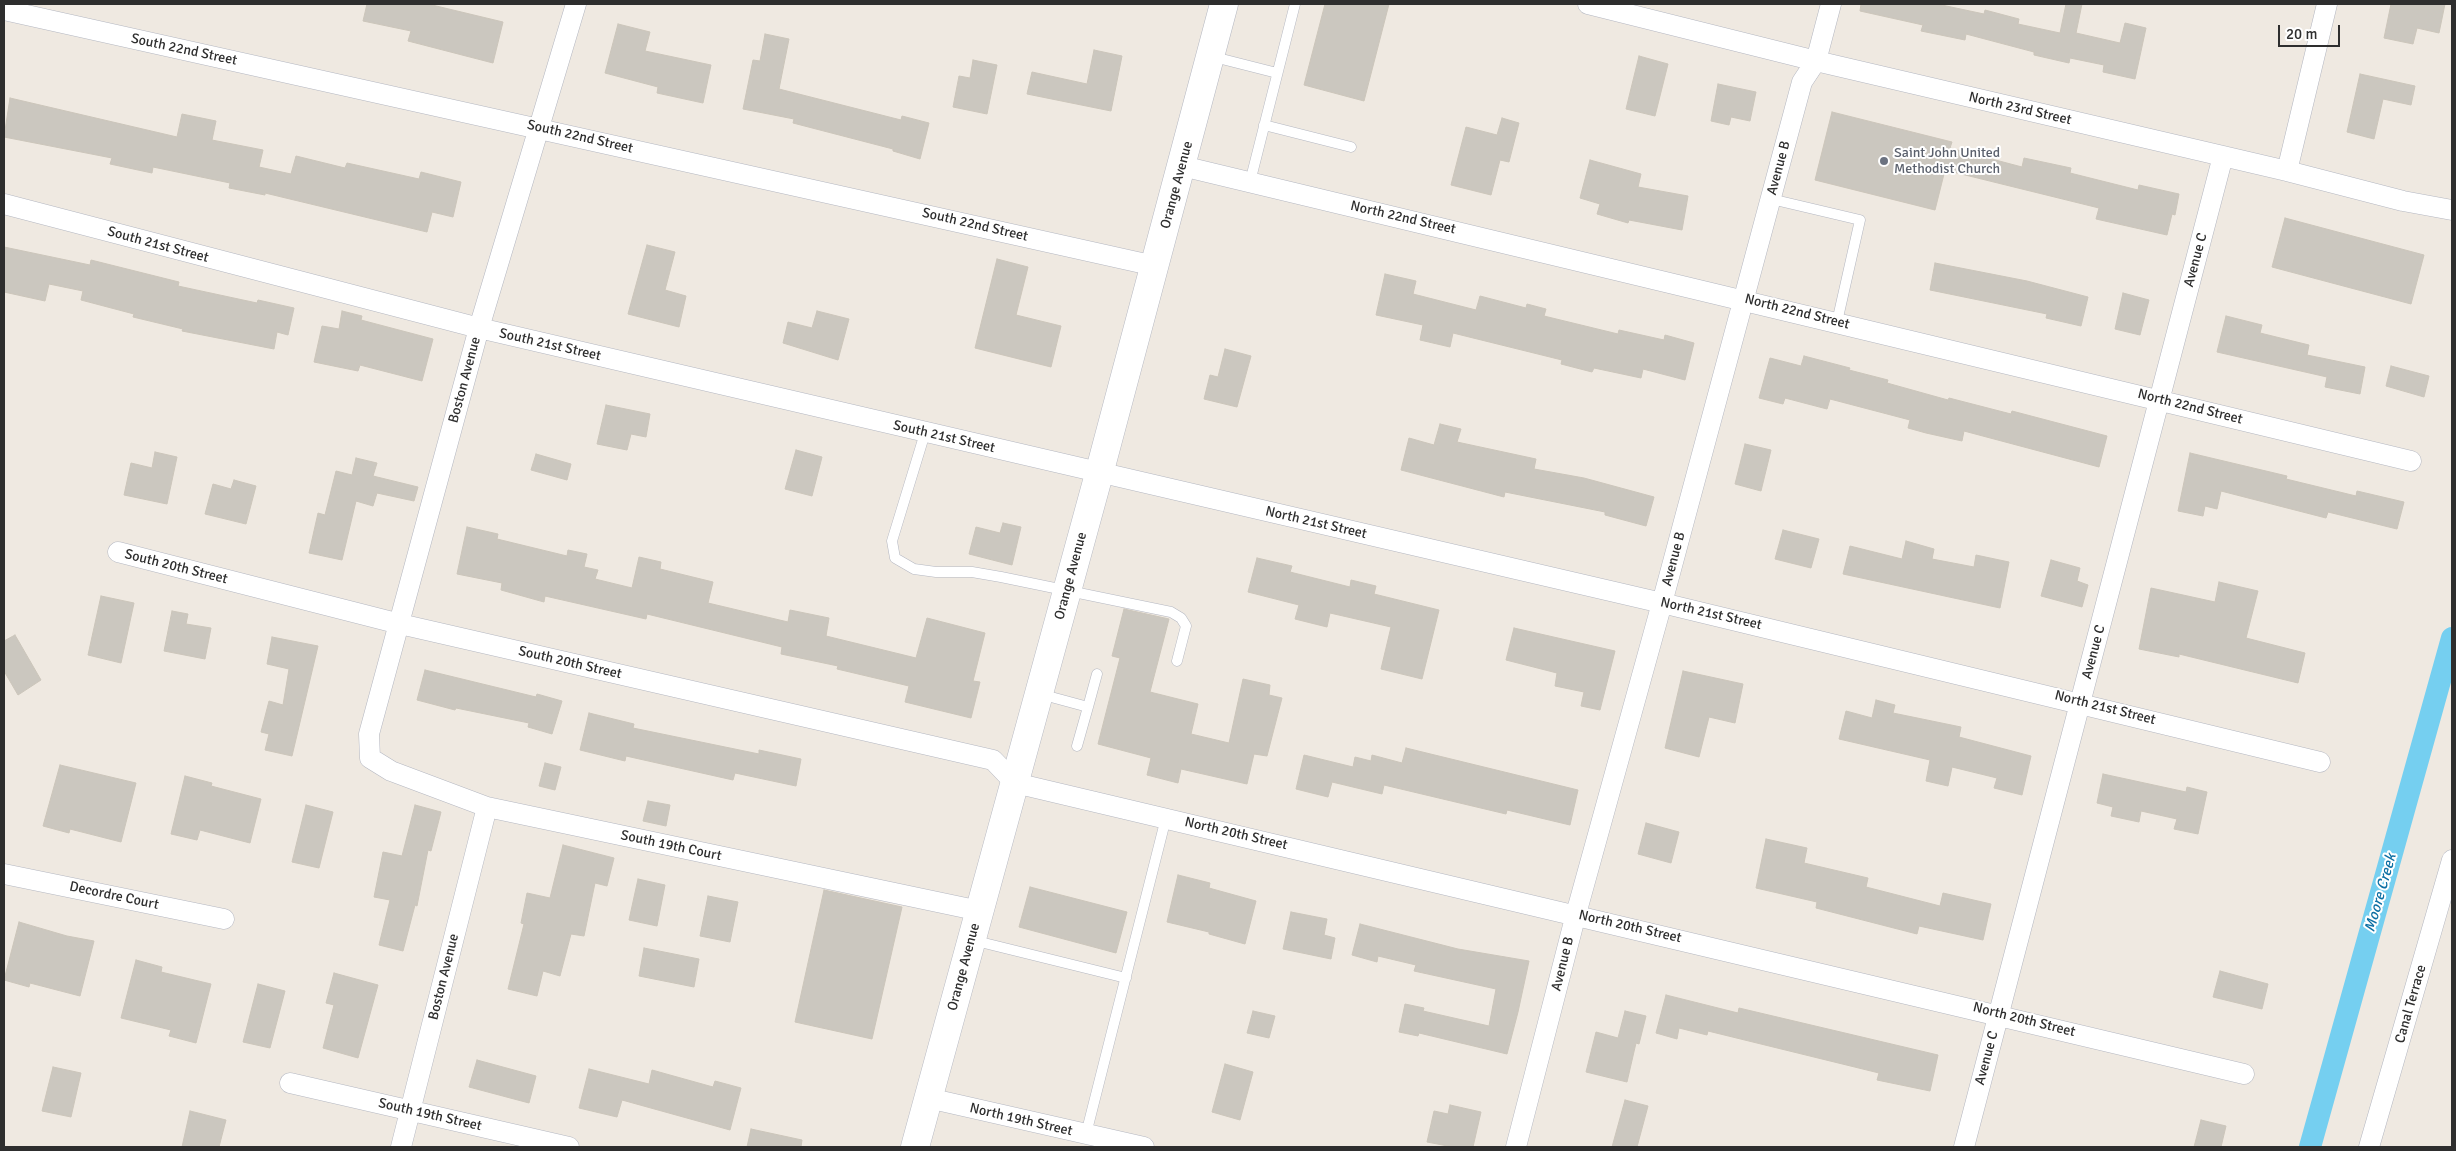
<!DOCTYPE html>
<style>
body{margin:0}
#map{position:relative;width:2456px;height:1151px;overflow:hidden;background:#efe9e1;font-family:Signika,sans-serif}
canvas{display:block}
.frame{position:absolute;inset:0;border:5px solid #2e2e2e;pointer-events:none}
.scale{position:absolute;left:2278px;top:25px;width:62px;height:22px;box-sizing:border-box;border:2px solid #2e2e2e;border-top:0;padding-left:6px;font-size:15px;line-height:18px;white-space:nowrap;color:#2e2e2e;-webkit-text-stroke:4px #fff;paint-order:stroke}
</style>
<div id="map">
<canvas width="2456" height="1151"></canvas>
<div class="frame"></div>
<div class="scale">20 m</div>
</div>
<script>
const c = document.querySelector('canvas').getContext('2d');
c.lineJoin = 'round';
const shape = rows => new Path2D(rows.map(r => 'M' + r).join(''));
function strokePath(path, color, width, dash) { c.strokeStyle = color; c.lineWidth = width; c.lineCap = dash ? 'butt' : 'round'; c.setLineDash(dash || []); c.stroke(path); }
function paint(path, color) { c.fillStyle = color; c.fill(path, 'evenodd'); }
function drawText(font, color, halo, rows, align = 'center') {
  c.font = font + ' Signika,sans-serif'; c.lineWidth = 4; c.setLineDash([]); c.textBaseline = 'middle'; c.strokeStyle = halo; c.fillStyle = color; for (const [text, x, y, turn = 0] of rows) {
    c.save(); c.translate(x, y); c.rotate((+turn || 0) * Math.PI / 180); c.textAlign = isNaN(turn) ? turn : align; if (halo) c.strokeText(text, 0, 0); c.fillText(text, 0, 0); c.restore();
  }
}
const canal = shape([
 [2310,1147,2452,638]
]);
const building = shape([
 [367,4,428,4,503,22,493,63,408,41,411,31,363,21,367,4],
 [1325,4,1389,4,1364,101,1304,85,1325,4],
 [1861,4,1937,4,1984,14,1985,10,2019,19,2018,24,2060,33,2066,4,2082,4,2076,33,2120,43,2125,23,2146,28,2135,79,2103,72,2104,65,2070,58,2069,63,2034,55,2034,52,1966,34,1965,40,1921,31,1923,25,1860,11,1861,4],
 [2391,4,2445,4,2439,33,2417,28,2413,44,2384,38,2391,4],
 [618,24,650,32,645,51,711,65,703,103,657,93,658,87,605,73,618,24],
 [765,34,789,39,779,89,901,120,902,116,929,123,920,159,893,151,893,149,793,123,794,119,743,109,753,60,760,61,765,34],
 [1094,50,1122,56,1111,111,1027,94,1032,72,1087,84,1094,50],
 [1639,56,1668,64,1655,116,1626,109,1639,56],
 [973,60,997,65,987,114,953,107,959,76,970,78,973,60],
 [2360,74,2415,86,2411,105,2383,99,2374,139,2347,132,2360,74],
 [1718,84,1756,92,1750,121,1731,117,1729,125,1711,121,1718,84],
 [10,98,177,137,182,114,216,121,212,140,263,150,259,167,291,174,296,156,345,168,347,163,419,179,421,172,461,182,453,217,432,212,427,232,265,193,265,195,229,188,230,183,153,167,152,173,110,164,112,158,4,137,10,98],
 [1832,112,1952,142,1950,148,2022,167,2024,158,2071,168,2070,173,2138,190,2139,185,2179,194,2175,215,2172,214,2167,235,2096,219,2099,208,1945,170,1935,210,1815,180,1832,112],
 [1502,118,1519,123,1509,162,1500,160,1491,195,1451,185,1466,127,1497,135,1502,118],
 [1590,160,1641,174,1638,187,1688,196,1682,230,1629,220,1628,223,1597,214,1600,204,1580,198,1590,160],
 [2285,218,2424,255,2411,304,2272,267,2285,218],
 [647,245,675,252,665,290,686,296,679,327,628,314,647,245],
 [4,247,90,265,91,260,179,282,178,286,257,303,258,300,294,308,288,335,277,332,274,349,182,331,183,329,133,317,134,314,81,300,83,291,49,284,45,301,4,292,4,247],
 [997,259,1028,267,1016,315,1061,326,1051,367,975,348,997,259],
 [1935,263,2027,281,2088,297,2081,326,2046,318,2047,314,1930,290,1935,263],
 [1385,274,1416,281,1413,294,1476,310,1480,296,1526,308,1527,304,1546,309,1544,316,1618,334,1619,330,1664,340,1665,335,1694,343,1685,380,1643,369,1641,378,1594,368,1592,372,1561,364,1562,360,1453,333,1450,347,1420,340,1423,325,1376,315,1385,274],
 [2123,293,2149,300,2140,335,2115,329,2123,293],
 [342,311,362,316,361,320,433,339,422,381,360,365,358,371,314,362,322,326,339,329,342,311],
 [817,311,849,319,838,360,783,343,788,322,812,328,817,311],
 [2226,316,2262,325,2260,333,2309,345,2307,355,2365,367,2360,394,2325,387,2327,377,2217,352,2226,316],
 [1225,349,1251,356,1237,407,1204,399,1210,375,1218,377,1225,349],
 [1804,356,1850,368,1849,370,1888,380,1887,383,1948,400,1949,398,2011,414,2012,411,2107,436,2099,467,1964,431,1962,441,1926,433,1908,428,1910,420,1830,399,1827,409,1785,398,1783,404,1759,398,1770,358,1801,366,1804,356],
 [2391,366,2429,376,2424,397,2386,386,2391,366],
 [606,405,650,414,646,437,631,434,627,450,597,444,606,405],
 [1440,424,1461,429,1457,442,1536,459,1534,469,1584,478,1654,497,1646,526,1605,515,1605,512,1505,492,1504,497,1401,470,1409,438,1434,445,1440,424],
 [1745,444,1771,450,1761,491,1735,484,1745,444],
 [796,450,822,457,812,496,785,489,796,450],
 [155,452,177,457,167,504,124,495,131,463,152,468,155,452],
 [2190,453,2287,476,2286,479,2356,496,2357,491,2404,502,2397,529,2328,512,2326,518,2221,491,2217,509,2205,506,2203,516,2178,511,2190,453],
 [536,454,571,464,567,480,531,470,536,454],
 [356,458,377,463,373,476,418,487,414,501,377,493,373,506,356,501,342,560,309,553,318,513,325,515,336,471,352,475,356,458],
 [234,480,256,486,246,524,205,514,213,484,231,489,234,480],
 [1003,523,1021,527,1012,565,969,554,976,527,1000,533,1003,523],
 [467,527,498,534,497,539,567,556,568,550,587,554,584,567,598,570,595,579,632,588,639,557,661,562,660,569,713,582,708,603,788,622,790,610,829,618,826,636,916,658,927,618,985,633,973,681,980,682,971,718,905,702,909,686,837,669,838,666,781,654,782,647,647,614,646,619,545,596,544,602,501,590,502,583,457,574,467,527],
 [1783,530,1819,539,1811,568,1775,559,1783,530],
 [1906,541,1934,549,1932,559,1974,567,1976,555,2009,562,2000,608,1843,574,1850,546,1902,559,1906,541],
 [1257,558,1292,566,1290,572,1350,587,1351,580,1376,586,1374,594,1439,610,1422,679,1381,669,1391,627,1330,613,1327,627,1295,619,1299,605,1248,592,1257,558],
 [2051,560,2080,568,2077,581,2088,585,2082,607,2041,596,2051,560],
 [2219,582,2258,591,2246,638,2305,653,2298,683,2179,654,2179,657,2139,649,2151,588,2215,602,2219,582],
 [101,596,134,603,121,663,88,655,101,596],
 [1124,609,1169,619,1150,692,1198,704,1191,734,1229,743,1243,679,1270,685,1269,695,1282,698,1267,756,1254,754,1247,784,1181,769,1178,783,1147,775,1151,758,1098,744,1120,658,1112,656,1124,609],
 [172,611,188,614,186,624,211,628,205,659,164,651,172,611],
 [1514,628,1615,651,1600,710,1581,706,1584,692,1555,686,1557,673,1506,660,1514,628],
 [15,635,41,680,18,695,4,671,4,641,15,635],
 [272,637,318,646,292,756,265,750,269,734,261,732,269,701,283,705,289,669,267,664,272,637],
 [425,670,536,697,537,694,562,701,552,734,528,727,529,723,456,708,455,710,417,700,425,670],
 [1683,671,1743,684,1735,723,1709,717,1699,757,1665,748,1683,671],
 [1876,700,1895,705,1893,713,1961,727,1959,737,2031,756,2022,795,1994,788,1997,778,1952,767,1948,786,1926,781,1930,760,1839,739,1846,711,1872,718,1876,700],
 [589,713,634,724,633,728,759,754,759,750,801,759,796,786,735,773,733,780,626,756,625,761,580,750,589,713],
 [1406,748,1578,790,1570,825,1507,810,1506,814,1384,785,1382,794,1332,782,1328,797,1296,789,1304,755,1353,767,1355,757,1371,761,1372,755,1402,763,1406,748],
 [545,763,561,767,555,790,539,786,545,763],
 [60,765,136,783,121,842,70,829,69,833,43,826,60,765],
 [2103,774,2186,792,2187,787,2207,792,2198,834,2174,829,2177,819,2141,811,2139,822,2111,816,2113,807,2097,803,2103,774],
 [185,776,212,783,211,786,261,799,250,843,200,830,197,840,171,834,185,776],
 [648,801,670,805,666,826,643,821,648,801],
 [306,805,333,812,319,868,292,862,306,805],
 [415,805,441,812,431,851,428,850,417,906,415,905,403,951,379,945,390,900,374,897,383,852,402,856,415,805],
 [1646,823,1679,832,1671,863,1638,854,1646,823],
 [1766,839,1807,848,1804,863,1868,878,1866,887,1940,906,1943,893,1991,904,1983,940,1919,926,1917,934,1816,908,1817,902,1756,888,1766,839],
 [563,845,614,858,607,886,595,883,584,936,571,934,560,976,543,971,537,996,508,989,524,924,521,923,527,893,550,898,563,845],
 [1178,875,1210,883,1209,888,1256,901,1245,944,1209,934,1209,932,1167,922,1178,875],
 [638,879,665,885,657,926,629,920,638,879],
 [1030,887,1127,912,1116,953,1019,927,1030,887],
 [824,890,902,907,872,1039,795,1022,824,890],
 [708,896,738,902,730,942,700,936,708,896],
 [1291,912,1327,919,1324,935,1335,938,1331,959,1283,949,1291,912],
 [19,922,67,936,94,941,80,996,30,983,29,987,4,980,19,922],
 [1360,924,1458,949,1529,961,1518,1012,1507,1054,1419,1033,1418,1036,1399,1032,1405,1004,1424,1008,1423,1011,1489,1026,1496,989,1414,971,1416,965,1378,956,1377,962,1352,955,1360,924],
 [644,948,699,959,694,987,639,976,644,948],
 [136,960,162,967,161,972,211,984,196,1043,169,1036,171,1030,121,1018,136,960],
 [2220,971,2268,984,2262,1009,2213,997,2220,971],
 [334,973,378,985,358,1058,323,1048,334,1005,326,1003,334,973],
 [258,984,285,991,270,1048,243,1042,258,984],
 [1666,995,1738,1013,1739,1008,1938,1055,1930,1091,1877,1080,1879,1073,1708,1031,1707,1035,1679,1028,1677,1039,1656,1033,1666,995],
 [1253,1011,1275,1016,1269,1038,1247,1033,1253,1011],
 [1625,1011,1646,1016,1639,1044,1636,1043,1627,1082,1586,1072,1596,1032,1618,1038,1625,1011],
 [477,1060,536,1076,529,1103,469,1087,477,1060],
 [1225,1064,1253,1072,1240,1120,1212,1112,1225,1064],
 [53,1067,81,1073,71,1117,42,1111,53,1067],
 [589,1069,649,1084,652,1070,713,1087,715,1081,741,1088,730,1130,622,1100,617,1117,579,1108,589,1069],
 [1625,1100,1648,1106,1637,1147,1612,1147,1625,1100],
 [1450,1105,1481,1112,1473,1147,1453,1147,1427,1142,1434,1111,1448,1114,1450,1105],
 [190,1111,226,1120,219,1147,182,1147,190,1111],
 [2201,1120,2226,1126,2221,1147,2194,1147,2201,1120],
 [751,1129,802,1140,801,1147,747,1147,751,1129]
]);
const lane = shape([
 [1210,56,1277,73],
 [1264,125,1351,147],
 [1250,182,1295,4],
 [1771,199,1860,220,1837,322],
 [925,433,892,541,895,558,914,569,936,572,972,572,1001,577,1171,612,1181,618,1186,626,1177,661],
 [1040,694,1088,707,1077,746],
 [1088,707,1097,674],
 [972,940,1126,978],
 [1086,1134,1166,818]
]);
const street = shape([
 [576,4,479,328,369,734,370,758,391,771,487,807,980,911],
 [1588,4,1816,61,2287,171,2403,201,2452,210],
 [4,10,1155,266],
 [1182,166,2411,461],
 [2287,171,2327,4],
 [4,204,479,328,1662,603,2320,762],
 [118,552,400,624,993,760,1015,783,2244,1074],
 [4,874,224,919],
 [290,1083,569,1147],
 [928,1098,1144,1147],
 [401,1147,487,807],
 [1516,1147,1576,914,1662,603,1802,82,1816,61,1831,4],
 [1964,1147,2223,156],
 [2369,1147,2452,860]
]);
const secondary = shape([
 [915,1147,1099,474,1224,4]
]);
const markers = [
 [1884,161,5,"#6b7280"]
];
const streetNames = [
 ["South 22nd Street",184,50,12],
 ["North 23rd Street",2020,109,13],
 ["South 22nd Street",580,137,13],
 ["Avenue B",1779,168,-75],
 ["Orange Avenue",1177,185,-75],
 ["North 22nd Street",1403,218,13],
 ["South 22nd Street",975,225,13],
 ["South 21st Street",158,245,15],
 ["Avenue C",2196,260,-75],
 ["North 22nd Street",1797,312,14],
 ["South 21st Street",550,345,13],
 ["Boston Avenue",465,380,-75],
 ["North 22nd Street",2190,407,14],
 ["South 21st Street",944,437,13],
 ["North 21st Street",1316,523,13],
 ["Avenue B",1674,559,-75],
 ["South 20th Street",176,567,14],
 ["Orange Avenue",1071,576,-75],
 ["North 21st Street",1711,614,13],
 ["Avenue C",2094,652,-75],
 ["South 20th Street",570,663,13],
 ["North 21st Street",2105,708,14],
 ["North 20th Street",1236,834,13],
 ["South 19th Court",671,846,12],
 ["Decordre Court",114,896,12],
 ["North 20th Street",1630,927,13],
 ["Avenue B",1563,964,-76],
 ["Orange Avenue",964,967,-75],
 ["Boston Avenue",444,977,-76],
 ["Canal Terrace",2411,1004,-74],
 ["North 20th Street",2024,1020,14],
 ["Avenue C",1987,1058,-75],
 ["South 19th Street",430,1115,13],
 ["North 19th Street",1021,1120,13]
];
const worshipNames = [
 ["Saint John United",1894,153],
 ["Methodist Church",1894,169]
];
const waterNames = [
 ["Moore Creek",2381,893,-74]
];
strokePath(canal, '#75cff0', 22);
paint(building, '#cbc7bf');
strokePath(building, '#cbc5ba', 1);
strokePath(lane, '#b4b7c1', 11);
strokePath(street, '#b4b7c1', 21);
strokePath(secondary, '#b4b7c1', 29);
strokePath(lane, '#fff', 10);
strokePath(street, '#fff', 20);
strokePath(secondary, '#fff', 28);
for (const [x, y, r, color] of markers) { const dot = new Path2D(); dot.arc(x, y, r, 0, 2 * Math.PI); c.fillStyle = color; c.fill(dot); strokePath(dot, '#fff', 2); }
drawText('14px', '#2e2e2e', '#fff', streetNames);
drawText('14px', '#5b616d', '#fff', worshipNames, 'left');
drawText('italic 15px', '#0d6fa3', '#fff', waterNames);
</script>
